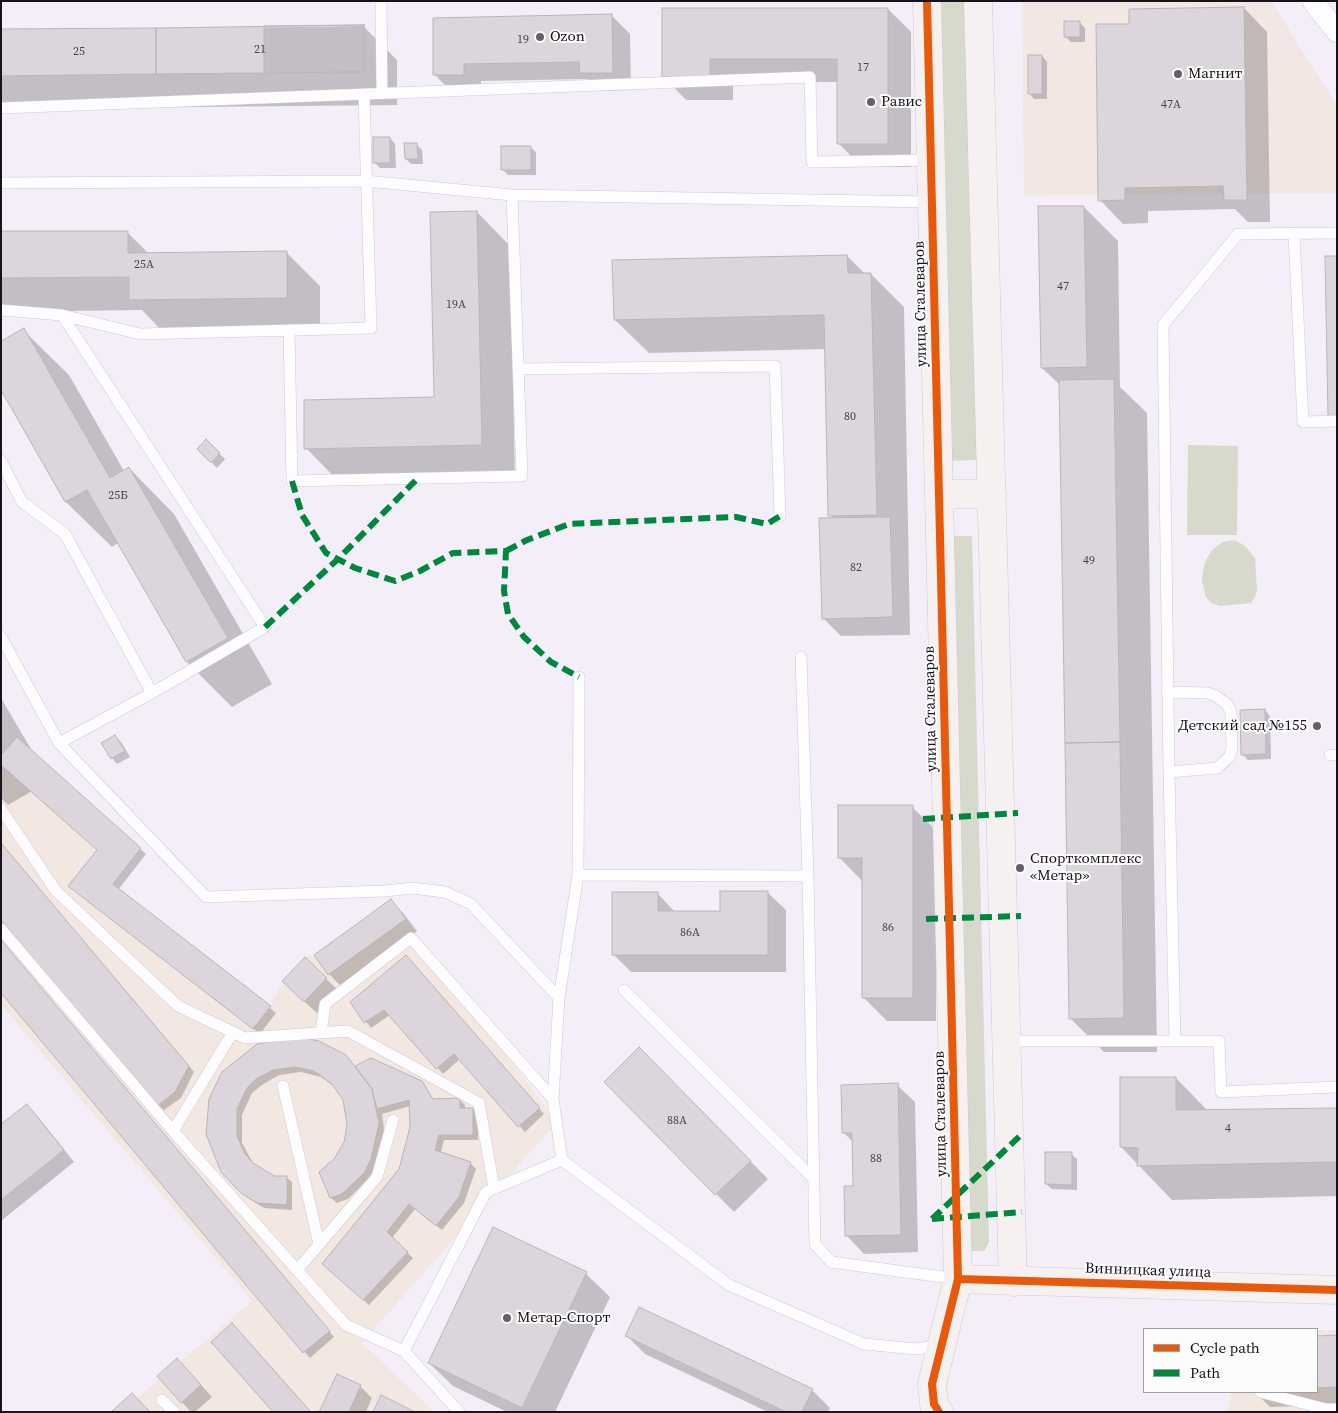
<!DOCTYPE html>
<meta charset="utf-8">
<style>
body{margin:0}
#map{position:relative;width:1338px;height:1413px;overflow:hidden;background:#f4eef8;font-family:"Source Serif 4",serif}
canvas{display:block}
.frame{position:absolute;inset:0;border:2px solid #18121c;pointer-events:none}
.legend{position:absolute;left:1143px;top:1328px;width:175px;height:65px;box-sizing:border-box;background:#fcfcfc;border:1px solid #a19ea2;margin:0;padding:6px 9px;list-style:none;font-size:15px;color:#18121c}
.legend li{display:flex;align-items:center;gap:10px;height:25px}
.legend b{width:25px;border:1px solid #a19ea2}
</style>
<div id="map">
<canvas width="1338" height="1413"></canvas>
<div class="frame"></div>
<ul class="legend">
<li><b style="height:6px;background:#e8590c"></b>Cycle path</li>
<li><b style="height:6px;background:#00873e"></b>Path</li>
</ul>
</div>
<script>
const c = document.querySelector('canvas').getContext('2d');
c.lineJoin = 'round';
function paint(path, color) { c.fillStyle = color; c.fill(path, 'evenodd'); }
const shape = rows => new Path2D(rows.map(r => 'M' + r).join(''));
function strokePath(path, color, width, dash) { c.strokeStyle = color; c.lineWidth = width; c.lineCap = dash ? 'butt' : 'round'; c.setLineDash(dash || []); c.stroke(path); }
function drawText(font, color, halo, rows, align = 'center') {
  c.font = font + ' "Source Serif 4",serif'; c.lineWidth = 4; c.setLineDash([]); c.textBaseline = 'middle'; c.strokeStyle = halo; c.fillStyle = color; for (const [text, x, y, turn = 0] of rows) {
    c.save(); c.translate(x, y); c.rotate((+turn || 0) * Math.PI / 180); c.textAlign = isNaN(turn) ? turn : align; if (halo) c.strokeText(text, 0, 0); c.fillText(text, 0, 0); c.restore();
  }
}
const commercial = shape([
 [1022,1,1271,1,1337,106,1337,193,1024,195]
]);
const industrial = shape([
 [17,737,141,848,113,884,271,1006,282,981,305,957,314,955,391,899,557,1122,362,1343,434,1412,121,1412,252,1301,1,1005,1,755],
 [1317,1330,1337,1330,1337,1412,1227,1412,1231,1392,1317,1392]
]);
const green = shape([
 [935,1,966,1,977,460,946,461],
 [1188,445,1238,446,1237,535,1187,535],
 [949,536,972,536,989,1242,984,1251,970,1251],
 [1234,540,1244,545,1255,558,1257,590,1255,597,1251,603,1220,606,1211,603,1206,597,1202,581,1204,565,1211,551,1222,542]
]);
const shadow = shape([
 [1244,8,1267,32,1270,222,1248,222,1235,209,1148,211,1148,223,1123,224,1100,200,1131,25],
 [663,9,888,9,911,32,911,167,862,167,838,143,838,82,733,82,733,100,686,100,663,76],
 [612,16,630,34,631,90,599,91,587,79,481,81,481,92,452,92,435,75,434,19],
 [1079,22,1085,28,1085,42,1071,42,1065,36],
 [363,26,397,60,397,105,1,109,1,31],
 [1042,56,1047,62,1047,99,1034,99,1029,93],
 [390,138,395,144,396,168,380,168,375,163],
 [417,145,422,150,423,164,411,164,406,159],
 [530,147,536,152,536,175,508,175,502,169],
 [1084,207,1118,241,1120,387,1147,413,1157,1052,1104,1052,1071,1019,1060,385,1042,368],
 [477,212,510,246,515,478,339,482,306,448,435,399],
 [127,232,149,254,286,252,320,286,320,331,164,333,142,310,1,312,1,233],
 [847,256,865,274,871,274,904,307,910,635,841,636,823,618,834,519,830,515,826,349,649,353,615,320],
 [23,330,69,375,124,471,129,468,174,514,272,684,232,707,187,662,118,543,112,547,66,502,1,388],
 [206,441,225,459,217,468,198,449],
 [1,698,35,756,146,854,118,890,276,1013,260,1034,70,886,99,850,32,791,8,805,1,798],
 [1265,710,1270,716,1271,759,1248,760,1242,754],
 [115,736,121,742,130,757,117,764,112,758],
 [912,807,936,830,936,1021,887,1021,864,998,862,881,839,857],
 [1,844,194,1072,181,1098,164,1110,158,1105],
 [657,893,675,912,722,912,768,893,786,910,786,972,631,972,613,954],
 [391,901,403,913,417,931,341,986,329,974],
 [1,941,334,1337,310,1358,1,991],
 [411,963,544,1114,525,1132,460,1059,443,1074,390,1015,371,1028,351,1002],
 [326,979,338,990,317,1013,295,993],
 [258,1045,356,1068,371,1060,435,1105,459,1099,465,1105,465,1110,473,1109,478,1115,478,1140,444,1140,441,1153,470,1163,476,1169,464,1203,442,1230,415,1209,392,1238,413,1258,369,1305,330,1269,400,1169,411,1127,410,1106,382,1114,384,1129,377,1165,369,1178,348,1199,337,1203,331,1198,320,1172,335,1160,345,1143,349,1125,344,1100,335,1087,321,1077,301,1072,279,1075,262,1085,252,1093,242,1115,242,1143,254,1165,274,1177,286,1177,292,1182,292,1210,264,1208,248,1198,222,1171,207,1134],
 [639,1049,768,1179,734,1212,605,1082],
 [1176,1078,1208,1111,1337,1109,1337,1196,1172,1200,1121,1147],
 [897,1085,915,1102,918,1252,864,1254,847,1236,854,1187,853,1142,843,1132],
 [26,1106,38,1117,74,1162,1,1221,1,1126],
 [1071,1154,1077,1159,1077,1190,1052,1189,1046,1184],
 [493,1229,586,1274,610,1297,555,1412,507,1412,453,1386,429,1363],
 [627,1336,812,1390,830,1408,828,1412,768,1412,645,1354],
 [1317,1337,1337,1337,1337,1405,1270,1407,1255,1392,1317,1392],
 [189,1372,212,1397,195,1412,191,1412,182,1402],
 [360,1386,372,1398,366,1412,320,1412]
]);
const building = shape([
 [1244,7,1247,200,1224,200,1223,186,1125,188,1125,200,1098,201,1096,24,1129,24,1129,9,1244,7],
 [662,8,888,8,888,144,837,144,837,59,710,59,710,77,662,77,662,8],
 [612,14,613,73,580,73,579,62,464,64,464,75,433,75,433,18,612,14],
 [1064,21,1080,21,1080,37,1064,37,1064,21],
 [364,25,364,72,156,74,156,28,364,25],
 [364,25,364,72,264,72,264,26,364,25],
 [156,28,156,74,1,76,1,29,156,28],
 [1028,55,1042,55,1042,94,1028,94,1028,55],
 [373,137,390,137,390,163,373,163,373,137],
 [404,143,417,143,418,159,405,159,404,143],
 [501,146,531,146,531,170,501,170,501,146],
 [1038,206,1084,206,1087,367,1041,368,1038,206],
 [477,211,482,445,304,449,304,400,434,397,430,212,477,211],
 [1,231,128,231,128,253,287,251,287,298,129,300,129,277,1,278,1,231],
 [847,255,848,273,871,273,877,515,828,516,824,315,614,320,612,260,847,255],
 [1325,256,1337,256,1337,415,1328,416,1325,256],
 [24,328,110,478,129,467,228,638,186,662,87,490,65,502,1,390,1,341,24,328],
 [1114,379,1120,742,1065,743,1059,380,1114,379],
 [206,439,220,453,211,463,197,449,206,439],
 [890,517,893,617,822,619,819,518,890,517],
 [1265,709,1266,754,1241,755,1240,710,1265,709],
 [115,735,125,751,111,759,101,743,115,735],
 [17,737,141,848,113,884,271,1006,253,1029,68,886,97,850,1,765,1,755,17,737],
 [1120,742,1124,1018,1069,1019,1065,743,1120,742],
 [838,805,913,805,913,998,862,998,862,858,838,858,838,805],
 [1,843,189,1066,175,1092,157,1106,1,920,1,843],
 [720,891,768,891,768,955,612,955,612,892,658,892,658,911,720,911,720,891],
 [391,899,406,919,328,975,314,955,391,899],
 [1,940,330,1331,303,1353,1,993,1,940],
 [406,955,540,1108,518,1127,454,1054,436,1069,384,1010,364,1023,350,1002,406,955],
 [305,957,327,978,304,1002,282,981,305,957],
 [298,1037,319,1041,346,1055,372,1089,379,1123,371,1159,364,1173,342,1194,330,1198,319,1172,334,1159,344,1142,347,1125,343,1100,332,1084,314,1071,295,1067,273,1070,256,1079,247,1088,237,1109,237,1136,245,1154,253,1163,274,1176,287,1176,287,1205,257,1203,241,1193,221,1172,206,1134,209,1099,222,1072,257,1044,298,1037],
 [639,1047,751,1161,715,1195,604,1082,639,1047],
 [371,1058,422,1081,433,1099,460,1098,460,1108,473,1108,473,1135,439,1135,435,1150,471,1162,459,1197,436,1226,409,1204,387,1232,408,1252,363,1300,322,1264,399,1169,410,1127,409,1100,377,1109,372,1089,355,1066,371,1058],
 [1120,1077,1176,1077,1176,1110,1337,1108,1337,1162,1137,1166,1138,1148,1120,1147,1120,1077],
 [898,1083,901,1235,845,1236,844,1186,853,1186,852,1133,842,1133,841,1085,898,1083],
 [27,1104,64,1150,1,1200,1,1124,27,1104],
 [1045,1152,1072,1152,1072,1185,1045,1184,1045,1152],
 [493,1227,587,1272,522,1408,428,1363,493,1227],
 [639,1307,813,1389,802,1412,786,1412,625,1336,639,1307],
 [232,1323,311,1412,273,1412,211,1342,232,1323],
 [1337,1335,1337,1387,1317,1388,1317,1336,1337,1335],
 [177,1358,201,1385,181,1403,157,1376,177,1358],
 [337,1374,361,1385,349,1412,319,1412,337,1374],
 [132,1393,150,1412,111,1412,132,1393],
 [381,1395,415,1412,373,1412,381,1395]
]);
const lane = shape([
 [381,1,382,92],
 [1,108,810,77,812,162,931,160],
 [1,183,366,181,512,195,933,202],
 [1294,234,1303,422,1337,421],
 [1,310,62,315,140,334,371,328,364,95],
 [289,330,292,481,522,476,512,195],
 [518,369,775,366,780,516],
 [1,461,22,502,65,534,152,693],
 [1,637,59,743,152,693,265,627,62,315],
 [801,657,808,876,815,1244,831,1262,958,1279],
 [1167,692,1207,693,1214,695,1227,704,1231,712,1232,749,1229,757,1217,768,1169,772],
 [59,743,206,897,385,891,412,888,445,892,471,904,559,998],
 [1330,755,1337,755],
 [1,809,56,891,178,1006,245,1038,348,1031,479,1103,494,1188],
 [578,875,808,876],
 [1,929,173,1131,346,1325,404,1351],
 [624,990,813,1178],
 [321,1033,325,1004,411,938,553,1099],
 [1175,1040,1169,772,1163,325,1238,234,1337,233],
 [1006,1041,1219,1041,1221,1092,1337,1087],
 [283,1086,319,1244],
 [173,1131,233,1032],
 [562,1160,553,1099,559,998,578,875,579,677],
 [298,1269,377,1177,393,1120],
 [1260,1392,1326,1409,1337,1409],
 [162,1400,174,1412],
 [459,1412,404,1351,486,1192,562,1160,729,1285,864,1344,916,1349,942,1345]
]);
const street = shape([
 [1313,1,1337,32]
]);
const secondary = shape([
 [927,1,958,1279,932,1384,934,1404,939,1412],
 [978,1,1013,1282],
 [939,494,992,494],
 [958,1279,1337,1290]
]);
const quiet = shape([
 [292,481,302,515,326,553,355,568,395,581,420,571,453,553,506,551,504,591,508,614,524,637,551,662,579,677],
 [506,551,527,540,569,524,736,517,767,524,780,516],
 [265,627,338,559,418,478],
 [923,819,1018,813],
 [926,919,1021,916],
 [932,1219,1022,1134],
 [932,1219,1022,1212]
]);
const cycleway = shape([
 [927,1,958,1279,932,1384,934,1404,939,1412],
 [958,1279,1337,1290]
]);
const markers = [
 [540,37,5,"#655f69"],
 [1178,74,5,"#655f69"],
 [871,102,5,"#655f69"],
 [1317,726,5,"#655f69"],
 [1020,868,5,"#655f69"],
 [507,1318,5,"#655f69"]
];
const numberNames = [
 ["19",523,40],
 ["21",260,50],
 ["25",79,52],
 ["17",863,68],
 ["47А",1171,105],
 ["25А",144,265],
 ["47",1063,287],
 ["19А",456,305],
 ["80",850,417],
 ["25Б",118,496],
 ["49",1089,561],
 ["82",856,568],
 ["86",888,928],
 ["86А",690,933],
 ["88А",677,1121],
 ["4",1228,1129],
 ["88",876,1159]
];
const poiNames = [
 ["Ozon",550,37],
 ["Магнит",1188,74],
 ["Равис",881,102],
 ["Детский сад №155",1307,726,"right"],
 ["Спорткомплекс",1030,859],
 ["«Метар»",1030,876],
 ["Метар-Спорт",517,1318]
];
const streetNames = [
 ["улица Сталеваров",921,304,-91],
 ["улица Сталеваров",931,709,-91],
 ["улица Сталеваров",941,1114,-91],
 ["Винницкая улица",1148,1271,2]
];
paint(commercial, '#f3e7e3');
paint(industrial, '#f3e7e2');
paint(green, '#d7d9cd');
paint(shadow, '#0003');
paint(building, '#ddd5dc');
strokePath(building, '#bcb4bb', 1);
strokePath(lane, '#cfc9d3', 12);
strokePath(street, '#cfc9d3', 22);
strokePath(secondary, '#cfc9d3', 29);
strokePath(lane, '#fdfcfe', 11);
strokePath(street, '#fdfcfe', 21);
strokePath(secondary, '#f6f0f1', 28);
strokePath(quiet, '#00873e', 6, [12, 6]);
strokePath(cycleway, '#e8590c', 8);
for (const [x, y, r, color] of markers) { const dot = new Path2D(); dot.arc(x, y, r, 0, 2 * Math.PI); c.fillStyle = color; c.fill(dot); strokePath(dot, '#fcfcfc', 2); }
drawText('12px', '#49434c', null, numberNames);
drawText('15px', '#18121c', '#fcfcfc', poiNames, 'left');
drawText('15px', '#18121c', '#fcfcfc', streetNames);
</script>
